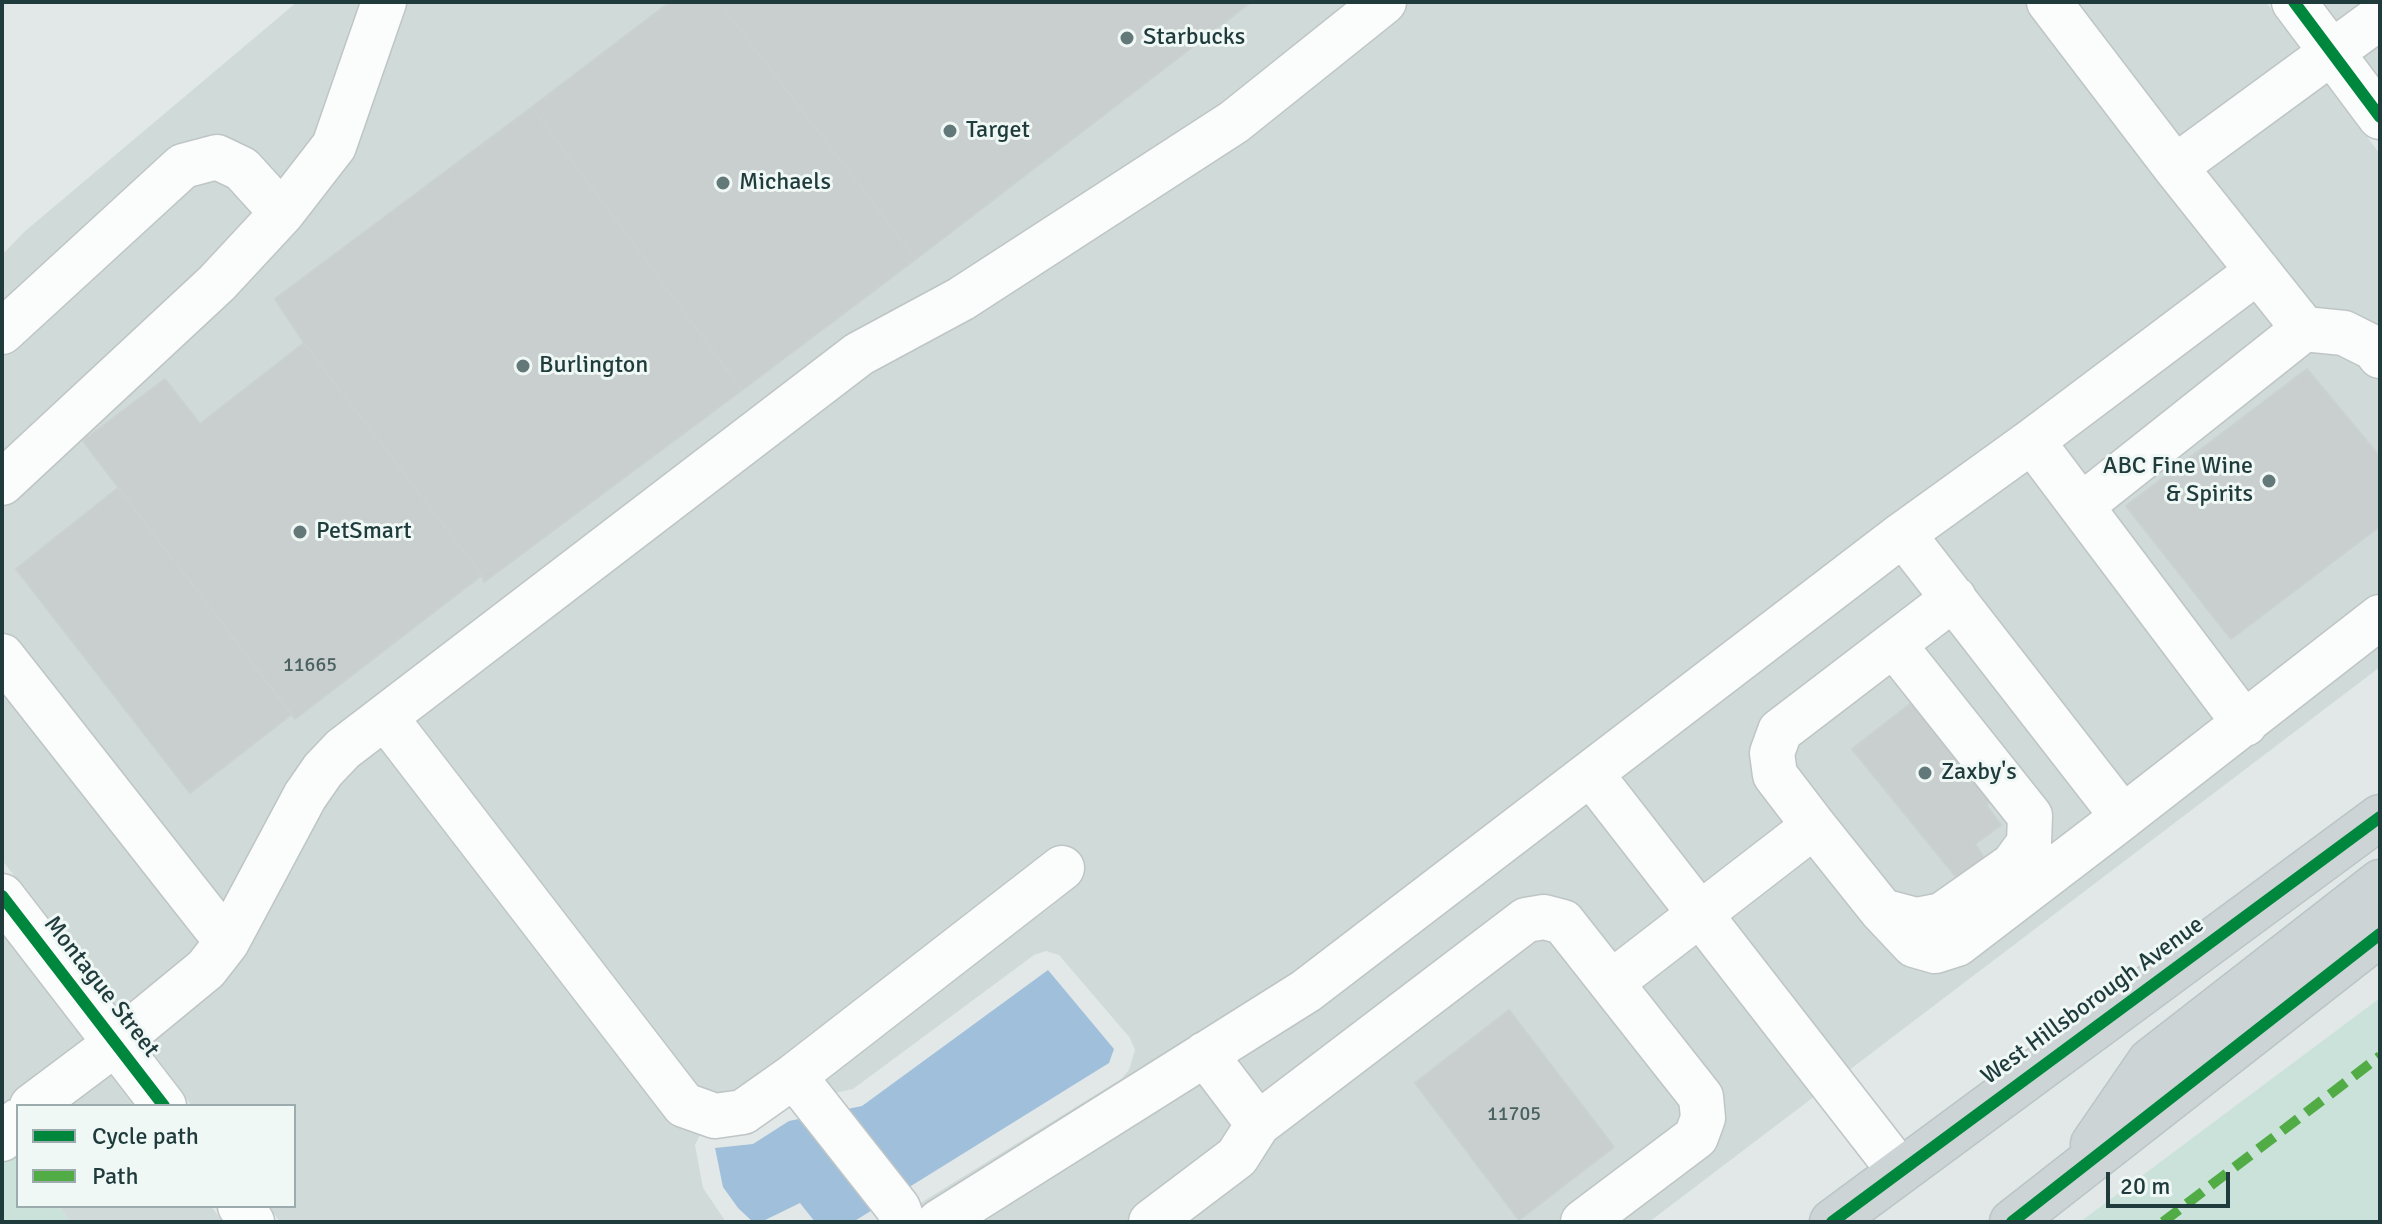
<!DOCTYPE html>
<style>
body{margin:0}
#map{position:relative;width:2382px;height:1224px;overflow:hidden;background:#e2e8e8;font-family:Signika,sans-serif}
canvas{display:block}
.frame{position:absolute;inset:0;border:4px solid #1f3b3c;pointer-events:none}
.legend{position:absolute;left:16px;top:1104px;width:280px;height:104px;box-sizing:border-box;background:#f0f8f6;border:2px solid #9cacac;margin:0;padding:10px 14px;list-style:none;font-size:24px;color:#1f3b3c}
.legend li{display:flex;align-items:center;gap:16px;height:40px}
.legend b{width:40px;border:2px solid #9cacac}
.scale{position:absolute;left:2106px;top:1172px;width:124px;height:36px;box-sizing:border-box;border:4px solid #1f3b3c;border-top:0;padding-left:10px;font-size:24px;line-height:28px;white-space:nowrap;color:#1f3b3c;-webkit-text-stroke:6px #f0f8f6;paint-order:stroke}
</style>
<div id="map">
<canvas width="2382" height="1224"></canvas>
<div class="frame"></div>
<ul class="legend">
<li><b style="height:10px;background:#00873e"></b>Cycle path</li>
<li><b style="height:10px;background:#52ac46"></b>Path</li>
</ul>
<div class="scale">20 m</div>
</div>
<script>
const c = document.querySelector('canvas').getContext('2d');
c.lineJoin = 'round';
function paint(path, color) { c.fillStyle = color; c.fill(path, 'evenodd'); }
const shape = rows => new Path2D(rows.map(r => 'M' + r).join(''));
function strokePath(path, color, width, dash) { c.strokeStyle = color; c.lineWidth = width; c.lineCap = dash ? 'butt' : 'round'; c.setLineDash(dash || []); c.stroke(path); }
function drawText(font, color, halo, rows, align = 'center') {
  c.font = font + ' Signika,sans-serif'; c.lineWidth = 6; c.setLineDash([]); c.textBaseline = 'middle'; c.strokeStyle = halo; c.fillStyle = color; for (const [text, x, y, turn = 0] of rows) {
    c.save(); c.translate(x, y); c.rotate((+turn || 0) * Math.PI / 180); c.textAlign = isNaN(turn) ? turn : align; if (halo) c.strokeText(text, 0, 0); c.fillText(text, 0, 0); c.restore();
  }
}
const built = shape([
 [297,2,2266,2,2380,154,2380,667,1649,1222,890,1222,1121,1079,1129,1070,1135,1050,1130,1038,1059,955,1046,951,1034,955,853,1089,784,1104,700,1135,695,1145,703,1188,726,1222,280,1222,268,1206,294,1206,294,1106,192,1106,2,860,2,255,24,232],
 [2322,2,2380,2,2380,80],
 [2,932,112,1074,136,1106,18,1106,18,1132,2,1104],
 [60,1206,211,1206,223,1222,69,1222]
]);
const green = shape([
 [2380,998,2380,1222,2080,1222],
 [2,1104,18,1132,18,1206,60,1206,69,1222,2,1222]
]);
const water = shape([
 [1048,970,1114,1049,1109,1063,853,1222,815,1222,800,1203,761,1222,753,1222,738,1208,723,1187,715,1148,753,1144,789,1121,862,1106]
]);
const building = shape([
 [670,2,719,2,916,259,742,390,532,107,670,2],
 [719,2,1251,2,916,259,719,2],
 [532,107,742,390,484,582,482,575,304,343,275,299,532,107],
 [304,343,482,575,295,719,83,441,165,379,200,424,304,343],
 [2307,369,2380,457,2380,526,2231,639,2126,506,2307,369],
 [118,488,292,714,190,793,16,569,118,488],
 [1919,697,1999,797,1986,805,2001,825,1975,844,1984,858,1957,878,1852,749,1919,697],
 [1509,1010,1614,1147,1519,1220,1415,1083,1509,1010]
]);
const minor = shape([
 [2049,2,2175,167,2304,329,2344,333,2374,348,2380,356],
 [2294,2,2380,117],
 [2175,167,2380,17],
 [2,332,183,166,217,157,242,169,282,213],
 [2032,441,2245,724],
 [2,483,217,283,282,213,334,146,384,2],
 [2081,506,2304,329],
 [1903,534,2123,817,2380,617],
 [1954,598,1780,731,1772,753,1775,775,1814,826,1882,911,1914,945,1935,951,1957,944,2123,817],
 [2,656,227,942],
 [385,717,684,1105,715,1116,743,1112,794,1076,1062,868],
 [1591,774,1899,1170],
 [2,896,164,1106],
 [1882,911,1916,920,1942,915,2013,865,2029,843,2030,816,1894,645],
 [1612,982,1814,826],
 [1205,1054,1258,1124],
 [794,1076,898,1208,903,1222],
 [32,1106,116,1043,206,969,227,942,305,796,323,770,343,749,859,354,961,299,1234,122,1384,2],
 [2,1139,18,1121],
 [240,1206,252,1222],
 [939,1222,1306,991,1903,534,2032,441,2258,271],
 [1151,1222,1237,1157,1258,1124,1526,920,1544,917,1563,922,1701,1097,1703,1118,1696,1137,1583,1222]
]);
const major = shape([
 [2093,1144,2150,1061,2380,882],
 [1832,1222,2380,817],
 [2012,1222,2380,934]
]);
const quiet = shape([
 [2163,1222,2380,1056]
]);
const cycleway = shape([
 [2294,2,2380,117],
 [2,896,164,1106],
 [1832,1222,2380,817],
 [2012,1222,2380,934]
]);
const markers = [
 [1127,38,8,"#637878"],
 [950,131,8,"#637878"],
 [723,183,8,"#637878"],
 [523,366,8,"#637878"],
 [2269,481,8,"#637878"],
 [300,532,8,"#637878"],
 [1925,773,8,"#637878"]
];
const numberNames = [
 ["11665",310,666],
 ["11705",1514,1115]
];
const poiNames = [
 ["Starbucks",1143,38],
 ["Target",966,131],
 ["Michaels",739,183],
 ["Burlington",539,366],
 ["ABC Fine Wine",2253,467,"right"],
 ["& Spirits",2253,495,"right"],
 ["PetSmart",316,532],
 ["Zaxby's",1941,773]
];
const streetNames = [
 ["Montague Street",101,987,52],
 ["West Hillsborough Avenue",2093,1001,-36]
];
paint(built, '#cfdad9');
paint(green, '#cae2da');
paint(water, '#a0bfda');
paint(building, '#c9cfce');
strokePath(building, '#cbd1d1', 2);
strokePath(minor, '#bfc5c5', 47);
strokePath(major, '#bbc5c5', 47);
strokePath(minor, '#fbfcfc', 44);
strokePath(major, '#ccd4d5', 44);
strokePath(quiet, '#52ac46', 10, [20, 10]);
strokePath(cycleway, '#00873e', 12);
for (const [x, y, r, color] of markers) { const dot = new Path2D(); dot.arc(x, y, r, 0, 2 * Math.PI); c.fillStyle = color; c.fill(dot); strokePath(dot, '#f0f8f6', 3); }
drawText('20px', '#4a6161', null, numberNames);
drawText('24px', '#1f3b3c', '#f0f8f6', poiNames, 'left');
drawText('24px', '#1f3b3c', '#f0f8f6', streetNames);
</script>
